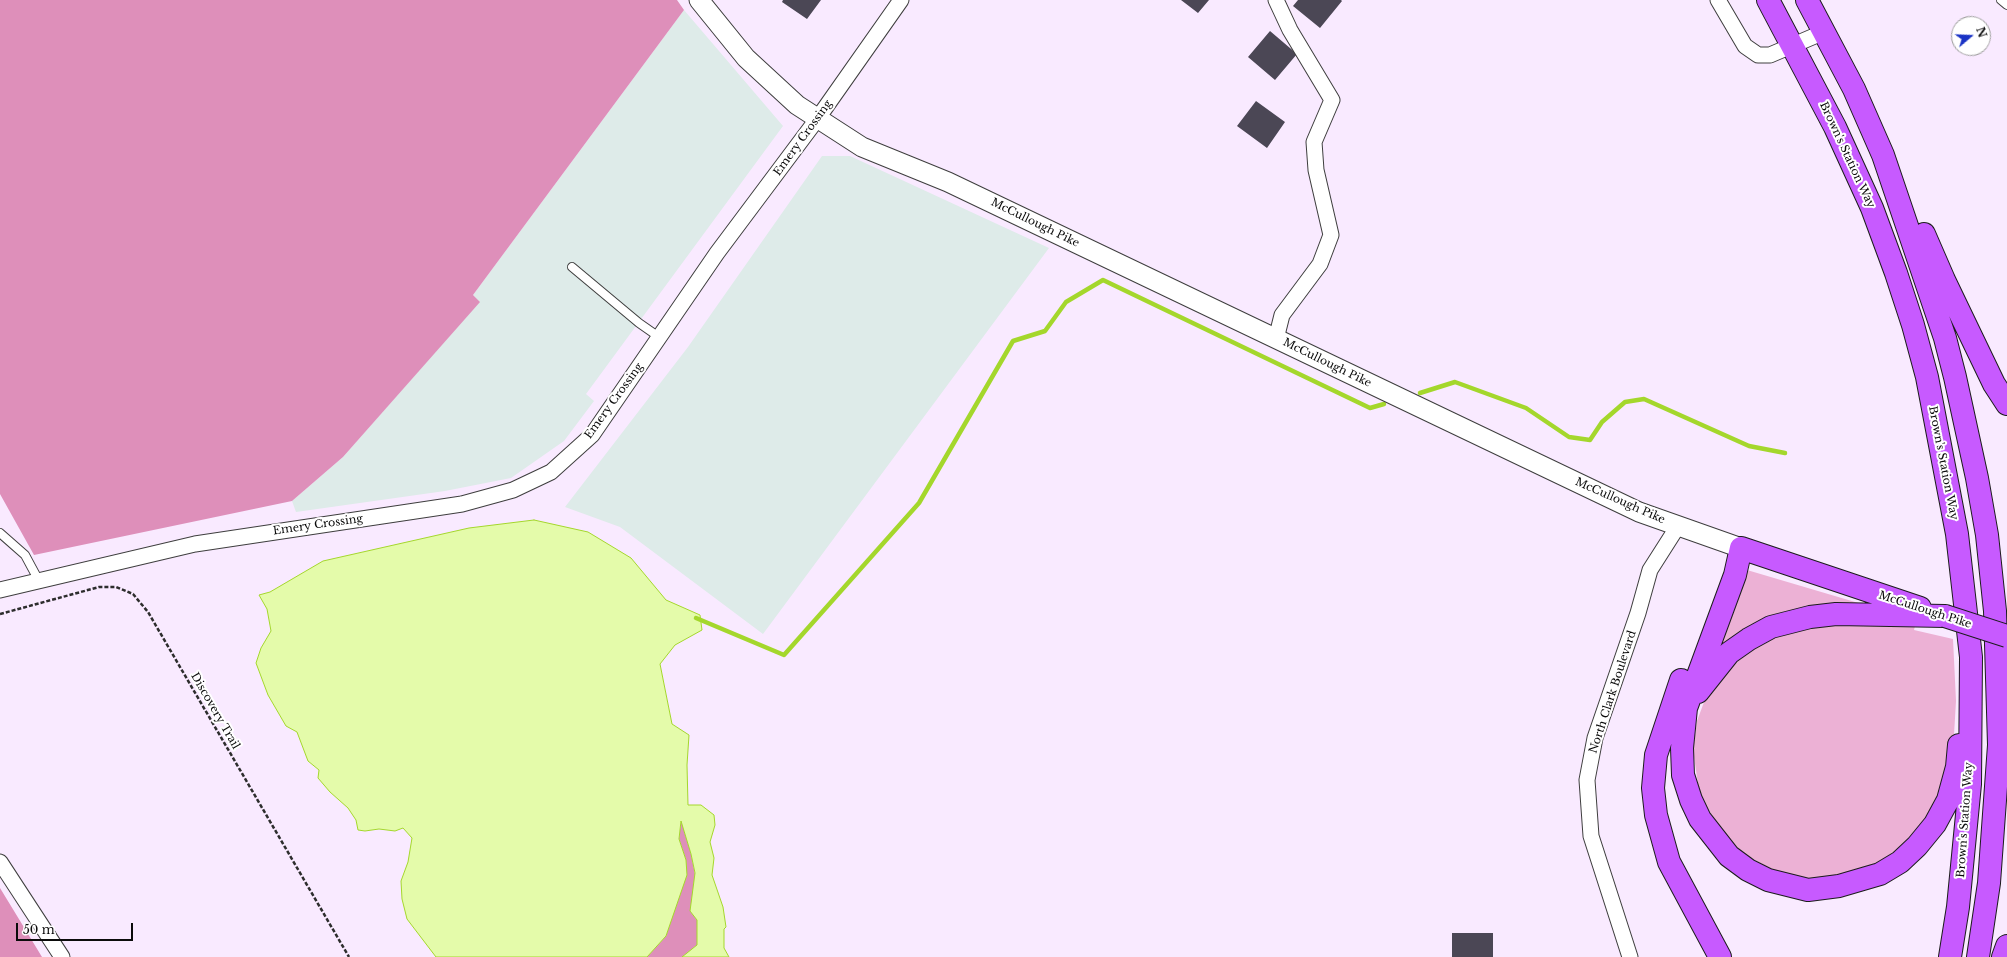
<!DOCTYPE html>
<style>
body{margin:0}
#map{position:relative;width:2007px;height:957px;overflow:hidden;background:#f9eaff;font-family:"Libre Baskerville",serif}
canvas{display:block}
.north{position:absolute;left:1951px;top:16px;width:40px;height:40px;box-sizing:border-box;background:#fff;border:1px solid #9d9d9d;border-radius:50%;rotate:71deg;font-size:11px;font-weight:700;line-height:16px;text-align:center;color:#0b0b0b}
.north::after{content:'';display:block;margin:auto;width:14px;height:18px;background:#1a33c5;clip-path:polygon(50% 0,100% 100%,50% 72%,0 100%)}
.scale{position:absolute;left:16px;top:923px;width:117px;height:18px;box-sizing:border-box;border:2px solid #0b0b0b;border-top:0;padding-left:5px;font-size:12px;line-height:14px;white-space:nowrap;color:#0b0b0b;-webkit-text-stroke:3px #fff;paint-order:stroke}
</style>
<div id="map">
<canvas width="2007" height="957"></canvas>
<div class="north">N</div>
<div class="scale">50 m</div>
</div>
<script>
const c = document.querySelector('canvas').getContext('2d');
c.lineJoin = 'round';
function paint(path, color) { c.fillStyle = color; c.fill(path, 'evenodd'); }
const shape = rows => new Path2D(rows.map(r => 'M' + r).join(''));
function strokePath(path, color, width, dash) { c.strokeStyle = color; c.lineWidth = width; c.lineCap = dash ? 'butt' : 'round'; c.setLineDash(dash || []); c.stroke(path); }
function drawText(font, color, halo, rows, align = 'center') {
  c.font = font + ' "Libre Baskerville",serif'; c.lineWidth = 4; c.setLineDash([]); c.textBaseline = 'middle'; c.strokeStyle = halo; c.fillStyle = color; for (const [text, x, y, turn = 0] of rows) {
    c.save(); c.translate(x, y); c.rotate((+turn || 0) * Math.PI / 180); c.textAlign = isNaN(turn) ? turn : align; if (halo) c.strokeText(text, 0, 0); c.fillText(text, 0, 0); c.restore();
  }
}
const industrial = shape([
 [684,10,783,126,586,394,594,401,564,441,511,478,445,491,296,512,292,501,343,457,479,302,473,295],
 [822,156,850,156,1049,248,763,634,620,527,565,507,688,347]
]);
const green = shape([
 [1747,570,1872,607,1720,648],
 [1818,621,1915,626,1914,630,1953,639,1956,701,1954,735,1938,803,1913,840,1871,869,1816,879,1788,875,1771,869,1746,855,1731,842,1718,827,1699,791,1693,750,1697,721,1707,694,1716,679,1753,644]
]);
const forest = shape([
 [0,0,677,0,684,10,473,295,480,302,343,457,292,501,34,555,0,494],
 [681,820,691,854,695,874,691,911,697,920,697,945,682,957,647,957,666,936,686,860,679,839],
 [0,888,25,929,42,957,0,957]
]);
const water = shape([
 [534,520,588,532,631,558,666,600,700,615,702,630,675,645,660,664,672,724,689,735,687,765,688,805,701,805,714,815,715,825,710,842,714,858,712,875,723,907,726,927,724,929,724,948,729,957,682,957,697,945,697,920,690,911,695,873,691,854,681,821,679,839,686,860,687,875,666,936,647,957,436,957,407,919,402,899,401,881,408,862,412,838,403,828,395,831,379,829,365,831,358,830,356,820,348,808,330,792,318,778,319,770,308,761,297,732,286,726,268,695,256,663,261,648,271,631,267,609,259,595,270,592,323,561,469,528,534,520]
]);
const stream = shape([
 [1420,393,1455,382,1526,408,1569,437,1590,440,1602,422,1625,402,1644,399,1749,446,1785,453],
 [696,618,784,655,919,503,1013,341,1045,331,1066,302,1103,280,1370,408,1384,404]
]);
const building = shape([
 [783,0,821,0,807,19,782,2],
 [1181,0,1209,0,1198,13],
 [1298,0,1341,0,1342,1,1320,28,1293,6],
 [1270,31,1297,54,1275,80,1248,57],
 [1256,101,1285,122,1267,148,1237,126],
 [1452,933,1493,933,1493,957,1452,957]
]);
const path = shape([
 [0,614,99,587,116,587,133,594,148,612,349,957]
]);
const service = shape([
 [2001,0,2007,5],
 [572,267,639,323,659,337],
 [0,533,25,555,39,581]
]);
const minor = shape([
 [1276,0,1290,30,1332,100,1314,142,1316,170,1331,235,1320,264,1282,315,1276,339],
 [1718,0,1745,46,1758,55,1770,55,1824,32],
 [0,590,195,544,462,504,513,490,551,472,592,435,717,253,818,118,901,0],
 [0,862,62,957],
 [1630,957,1591,836,1587,780,1595,738,1638,613,1650,570,1678,526]
]);
const tertiary = shape([
 [699,0,746,58,797,105,862,147,948,182,1639,512,1741,548]
]);
const primary = shape([
 [1768,0,1835,127,1872,208,1896,273,1913,325,1927,377,1957,534,1971,657,1970,784,1958,907,1950,957],
 [1807,0,1854,89,1883,155,1945,338,1955,377,1977,478,1987,535,1995,611,1999,745,1989,883,1978,957],
 [1924,234,1944,280,1994,384,2007,404],
 [1741,548,1735,575,1686,708,1682,748,1683,775,1691,800,1700,819,1729,856,1748,870,1768,880,1808,890,1839,886,1880,874,1900,862,1917,846,1935,824,1948,800,1957,767,1959,745],
 [1741,548,1920,608],
 [1681,680,1656,755,1653,788,1656,815,1669,862,1720,957],
 [1698,692,1729,653,1749,639,1771,627,1810,617,1836,614,1945,616],
 [2003,957,2007,946]
]);
const primaryBridge = shape([
 [1945,616,2007,636]
]);
const streetNames = [
 ["Emery Crossing",803,138,-54],
 ["Brown's Station Way",1847,155,65],
 ["McCullough Pike",1035,223,26],
 ["McCullough Pike",1327,363,26],
 ["Emery Crossing",614,401,-54],
 ["Brown's Station Way",1943,463,79],
 ["McCullough Pike",1620,501,24],
 ["Emery Crossing",318,525,-8],
 ["McCullough Pike",1925,610,18],
 ["North Clark Boulevard",1613,692,-72],
 ["Discovery Trail",215,711,60],
 ["Brown's Station Way",1965,820,-86]
];
paint(industrial, '#deebe9');
paint(green, '#ecb1d5');
paint(forest, '#de8fba');
paint(water, '#e4fbaa');
strokePath(water, '#a4d72c', 1);
strokePath(stream, '#a4d72c', 4.5);
paint(building, '#4b4755');
strokePath(service, '#3e3e3e', 10);
strokePath(minor, '#3e3e3e', 17);
strokePath(tertiary, '#3e3e3e', 21);
strokePath(primary, '#1c1c1c', 24);
strokePath(path, '#2d2d2d', 2.5, [4, 2]);
strokePath(service, '#fff', 8);
strokePath(minor, '#fff', 15);
strokePath(tertiary, '#fff', 19);
strokePath(primary, '#c75aff', 22);
strokePath(primaryBridge, '#1c1c1c', 24, []);
strokePath(primaryBridge, '#c75aff', 22);
drawText('11px', '#0b0b0b', '#fff', streetNames);
</script>
